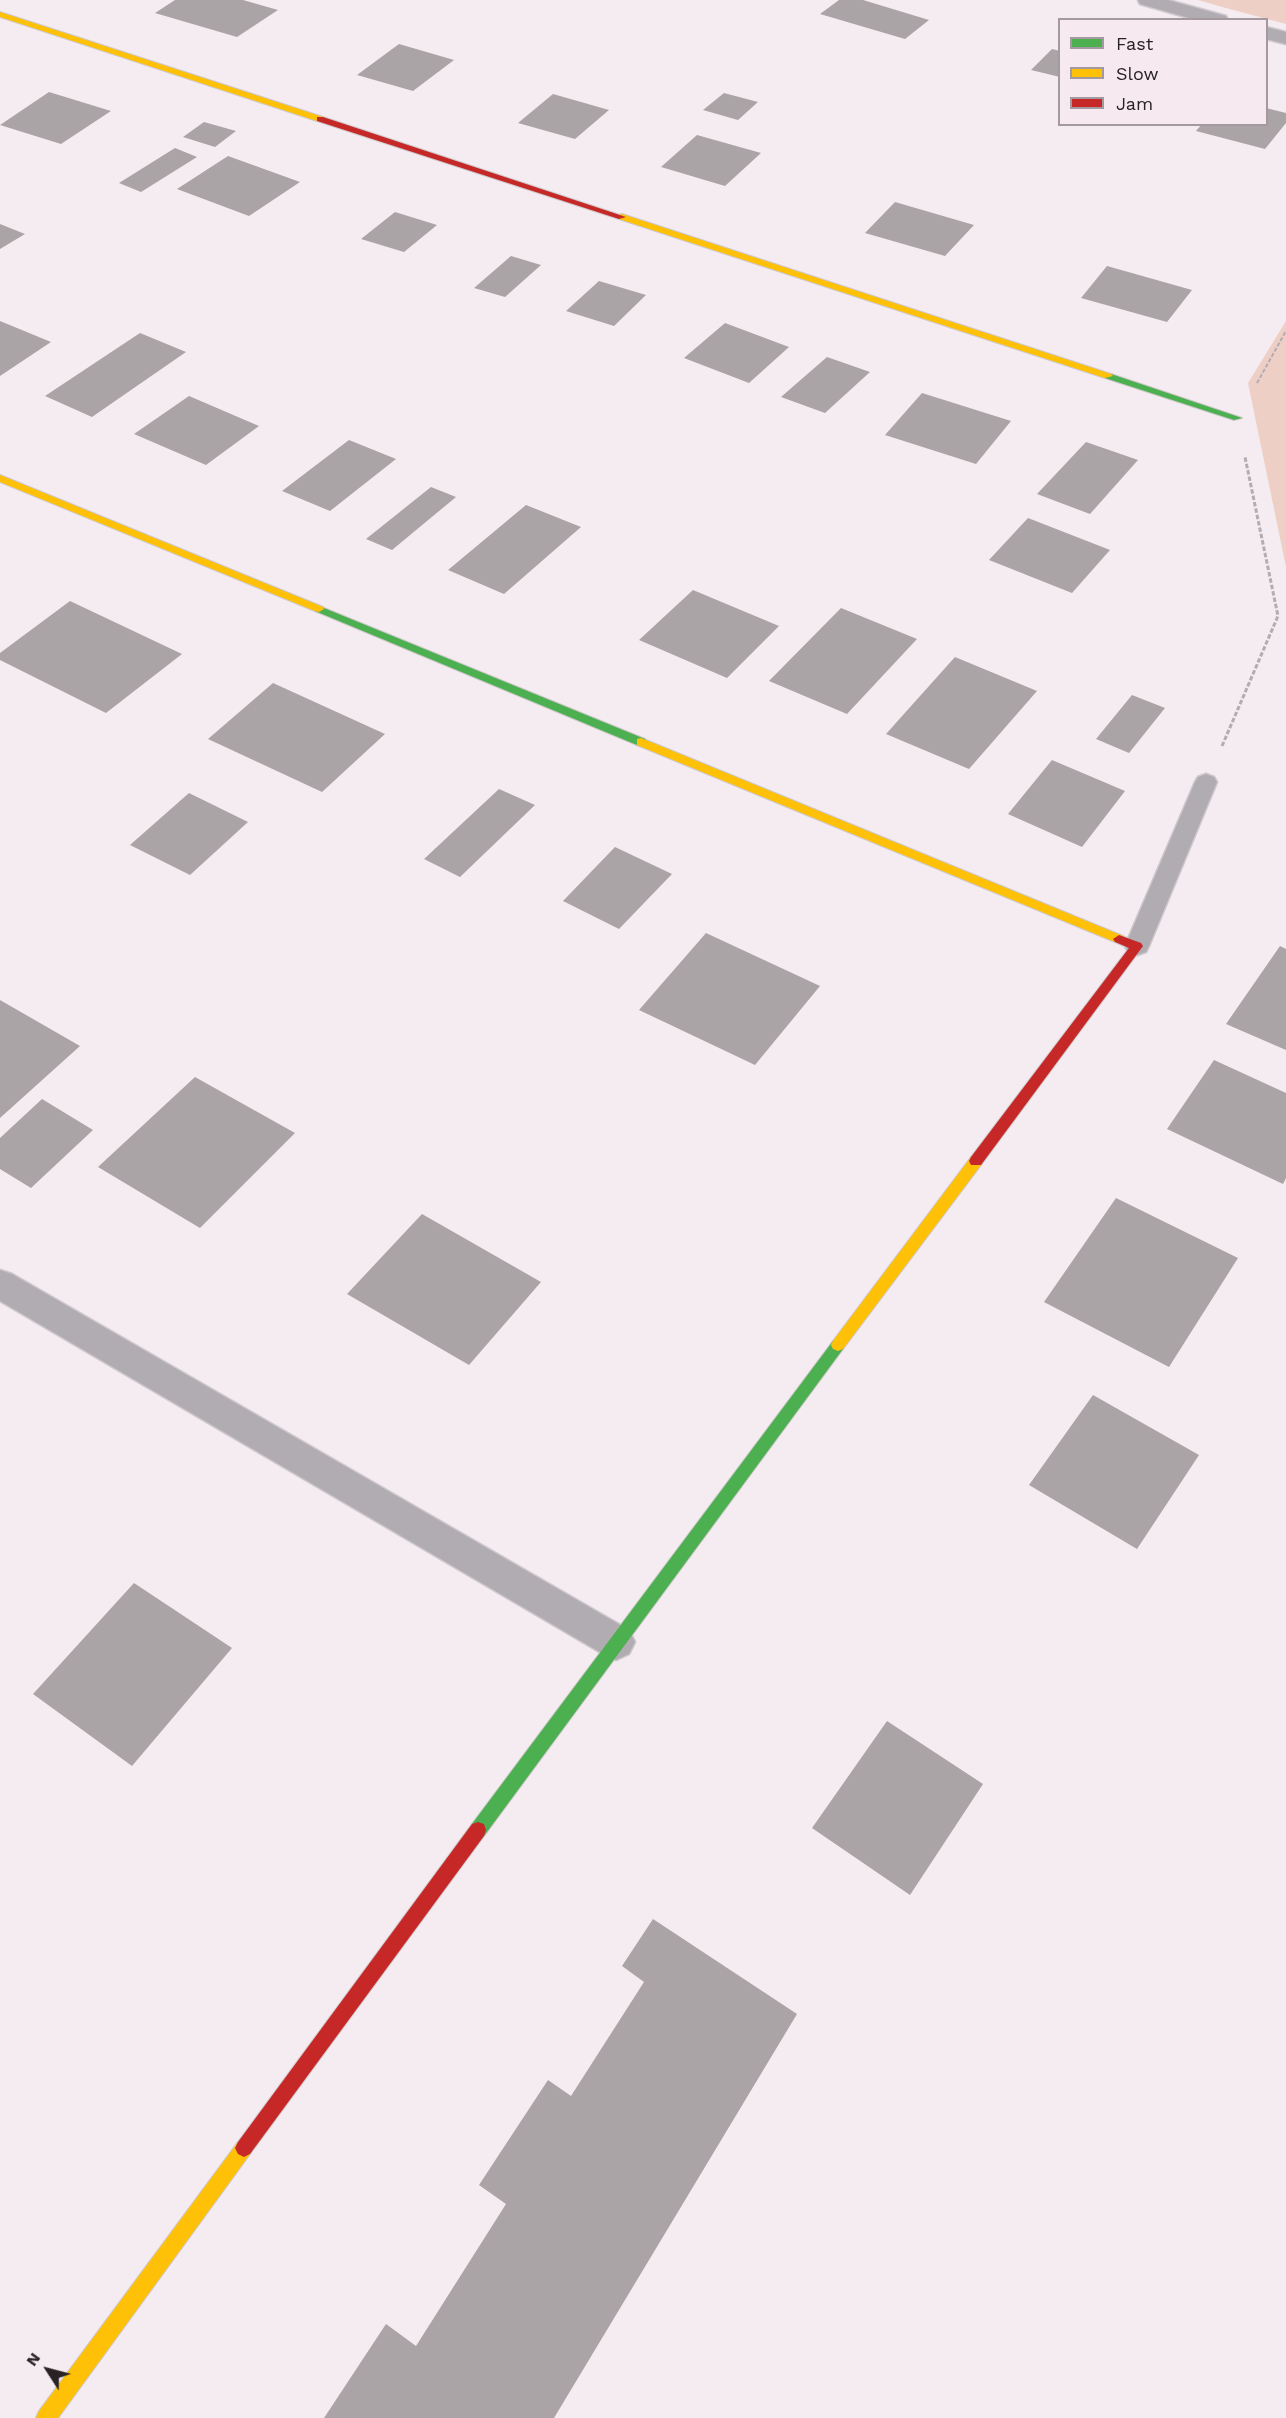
<!DOCTYPE html>
<style>
body{margin:0}
#map{position:relative;width:1286px;height:2418px;overflow:hidden;background:#f4ecf0;font-family:"Work Sans",sans-serif}
canvas{display:block}
.legend{position:absolute;left:1058px;top:18px;width:210px;height:108px;box-sizing:border-box;background:#f7e9f0;border:2px solid #a4999f;margin:0;padding:8px 10px;list-style:none;font-size:18px;color:#282225}
.legend li{display:flex;align-items:center;gap:12px;height:30px}
.legend b{width:30px;border:2px solid #a4999f}
.north{position:absolute;left:18px;top:2340px;width:60px;height:60px;-webkit-text-stroke:4px #f7e9f0;paint-order:stroke;rotate:306deg;font-size:16px;font-weight:700;line-height:24px;text-align:center;color:#282225}
.north::after{content:'';display:block;margin:auto;width:21px;height:27px;background:#282225;clip-path:polygon(50% 0,100% 100%,50% 72%,0 100%)}
</style>
<div id="map">
<canvas width="1286" height="2418"></canvas>
<ul class="legend">
<li><b style="height:8px;background:#4caf50"></b>Fast</li>
<li><b style="height:8px;background:#ffc107"></b>Slow</li>
<li><b style="height:8px;background:#c62828"></b>Jam</li>
</ul>
<div class="north">N</div>
</div>
<script>
const c = document.querySelector('canvas').getContext('2d');
c.lineJoin = 'round';
function paint(path, color) { c.fillStyle = color; c.fill(path, 'evenodd'); }
const shape = rows => new Path2D(rows.map(r => 'M' + r).join(''));
function strokePath(path, color, width, dash) { c.strokeStyle = color; c.lineWidth = width; c.lineCap = dash ? 'butt' : 'round'; c.setLineDash(dash || []); c.stroke(path); }
const green = shape([
 [1198,0,1286,0,1286,24,1222,7],
 [1286,321,1286,567,1248,383]
]);
const building = shape([
 [175,0,243,0,278,10,237,37,155,13],
 [839,0,863,0,929,20,905,39,820,14],
 [399,44,454,60,413,91,357,75],
 [1052,49,1060,51,1060,77,1031,70],
 [49,92,111,111,61,144,0,125],
 [724,93,758,102,738,120,703,110],
 [553,94,609,110,575,139,518,123],
 [1266,108,1286,113,1286,123,1265,149,1196,131,1202,124,1266,124],
 [204,122,236,131,215,147,183,137],
 [697,135,761,153,725,186,661,167],
 [175,148,197,157,141,192,119,183],
 [228,156,300,182,249,216,177,189],
 [895,202,974,225,945,256,865,233],
 [395,212,437,225,404,252,361,239],
 [0,224,25,234,0,249],
 [511,256,541,265,505,297,474,288],
 [1107,266,1192,290,1167,322,1081,298],
 [599,281,646,295,614,326,566,311],
 [0,321,51,342,0,376],
 [725,323,789,347,749,383,684,358],
 [140,333,186,352,92,417,45,396],
 [827,357,870,372,825,413,781,397],
 [922,393,1011,421,976,464,885,435],
 [189,396,259,426,206,465,134,434],
 [349,440,396,459,330,511,282,491],
 [1086,442,1138,460,1090,514,1037,494],
 [431,487,456,497,392,550,366,539],
 [526,505,581,527,504,594,448,570],
 [1028,518,1110,550,1072,593,989,560],
 [693,590,779,626,727,678,639,640],
 [70,601,182,654,106,713,0,660,0,653],
 [841,608,917,639,847,714,769,681],
 [955,657,1037,691,969,769,886,734],
 [273,683,385,734,322,792,208,739],
 [1132,695,1165,708,1129,753,1096,739],
 [1052,760,1125,791,1082,847,1008,814],
 [499,789,535,805,460,877,424,859],
 [189,793,248,822,190,875,130,845],
 [615,847,672,874,619,929,563,901],
 [706,933,820,986,755,1065,639,1010],
 [1280,946,1286,949,1286,1050,1226,1024],
 [0,1000,80,1046,0,1118],
 [1214,1060,1286,1093,1286,1178,1283,1184,1167,1129],
 [195,1077,295,1133,200,1228,98,1167],
 [42,1099,93,1130,31,1188,0,1169,0,1138],
 [1116,1198,1238,1258,1169,1367,1044,1302],
 [422,1214,541,1282,469,1365,347,1294],
 [1093,1395,1199,1455,1137,1549,1029,1485],
 [134,1583,232,1648,132,1766,33,1694],
 [887,1721,983,1784,910,1895,812,1828],
 [653,1919,797,2014,554,2418,324,2418,386,2324,416,2346,506,2204,479,2185,548,2080,571,2096,644,1982,622,1966]
]);
const pathFar1 = shape([
 [1257,383,1286,331]
]);
const path = shape([
 [1222,746,1278,616,1245,457]
]);
const lane = shape([
 [1206,774,1214,777,1217,782,1149,946,1146,952,1137,955,1128,952,1125,946,1195,782,1198,777,1206,774]
]);
const street = shape([
 [1138,0,1168,0,1226,16,1228,20,1196,20,1140,4,1138,0],
 [1266,27,1286,32,1286,44,1266,39,1266,27],
 [0,1270,12,1274,629,1630,635,1642,629,1654,616,1660,603,1654,0,1301,0,1270]
]);
const fast = shape([
 [1105,374,1111,374,1242,418,1234,420,1105,378,1105,374],
 [319,606,645,739,647,742,641,746,637,745,315,611,314,609,319,606],
 [838,1339,843,1341,845,1345,843,1349,484,1836,478,1838,472,1836,470,1830,472,1824,833,1341,838,1339]
]);
const slow = shape([
 [0,12,323,117,324,119,317,121,0,17,0,12],
 [622,214,1111,374,1113,376,1105,378,619,219,619,215,622,214],
 [0,475,323,607,324,609,319,612,315,611,0,482,0,475],
 [641,738,1123,936,1125,939,1123,942,1115,942,637,745,637,739,641,738],
 [976,1156,981,1157,983,1161,981,1165,843,1349,838,1351,833,1349,831,1345,833,1341,971,1157,976,1156],
 [244,2139,250,2142,253,2148,250,2154,58,2418,36,2418,39,2411,238,2142,244,2139]
]);
const jam = shape([
 [317,117,323,117,626,217,619,219,317,121,317,117],
 [1119,935,1141,943,1143,946,981,1165,971,1165,969,1161,971,1157,1129,948,1115,942,1113,939,1119,935],
 [478,1822,484,1824,486,1830,484,1836,250,2154,244,2157,238,2154,235,2148,238,2142,472,1824,478,1822]
]);
paint(green, '#edcfc6');
paint(building, '#aaa4a6');
strokePath(lane, '#cec8cb', 3);
strokePath(street, '#cec8cb', 3);
strokePath(fast, '#cec8cb', 2);
strokePath(slow, '#cec8cb', 2);
strokePath(jam, '#cec8cb', 2);
strokePath(pathFar1, '#b3adb2', 2, [4, 2]);
strokePath(path, '#b3adb2', 3, [4.5, 2]);
paint(lane, '#b1abb2');
paint(street, '#b1abb2');
paint(fast, '#4caf50');
paint(slow, '#ffc107');
paint(jam, '#c62828');
</script>
